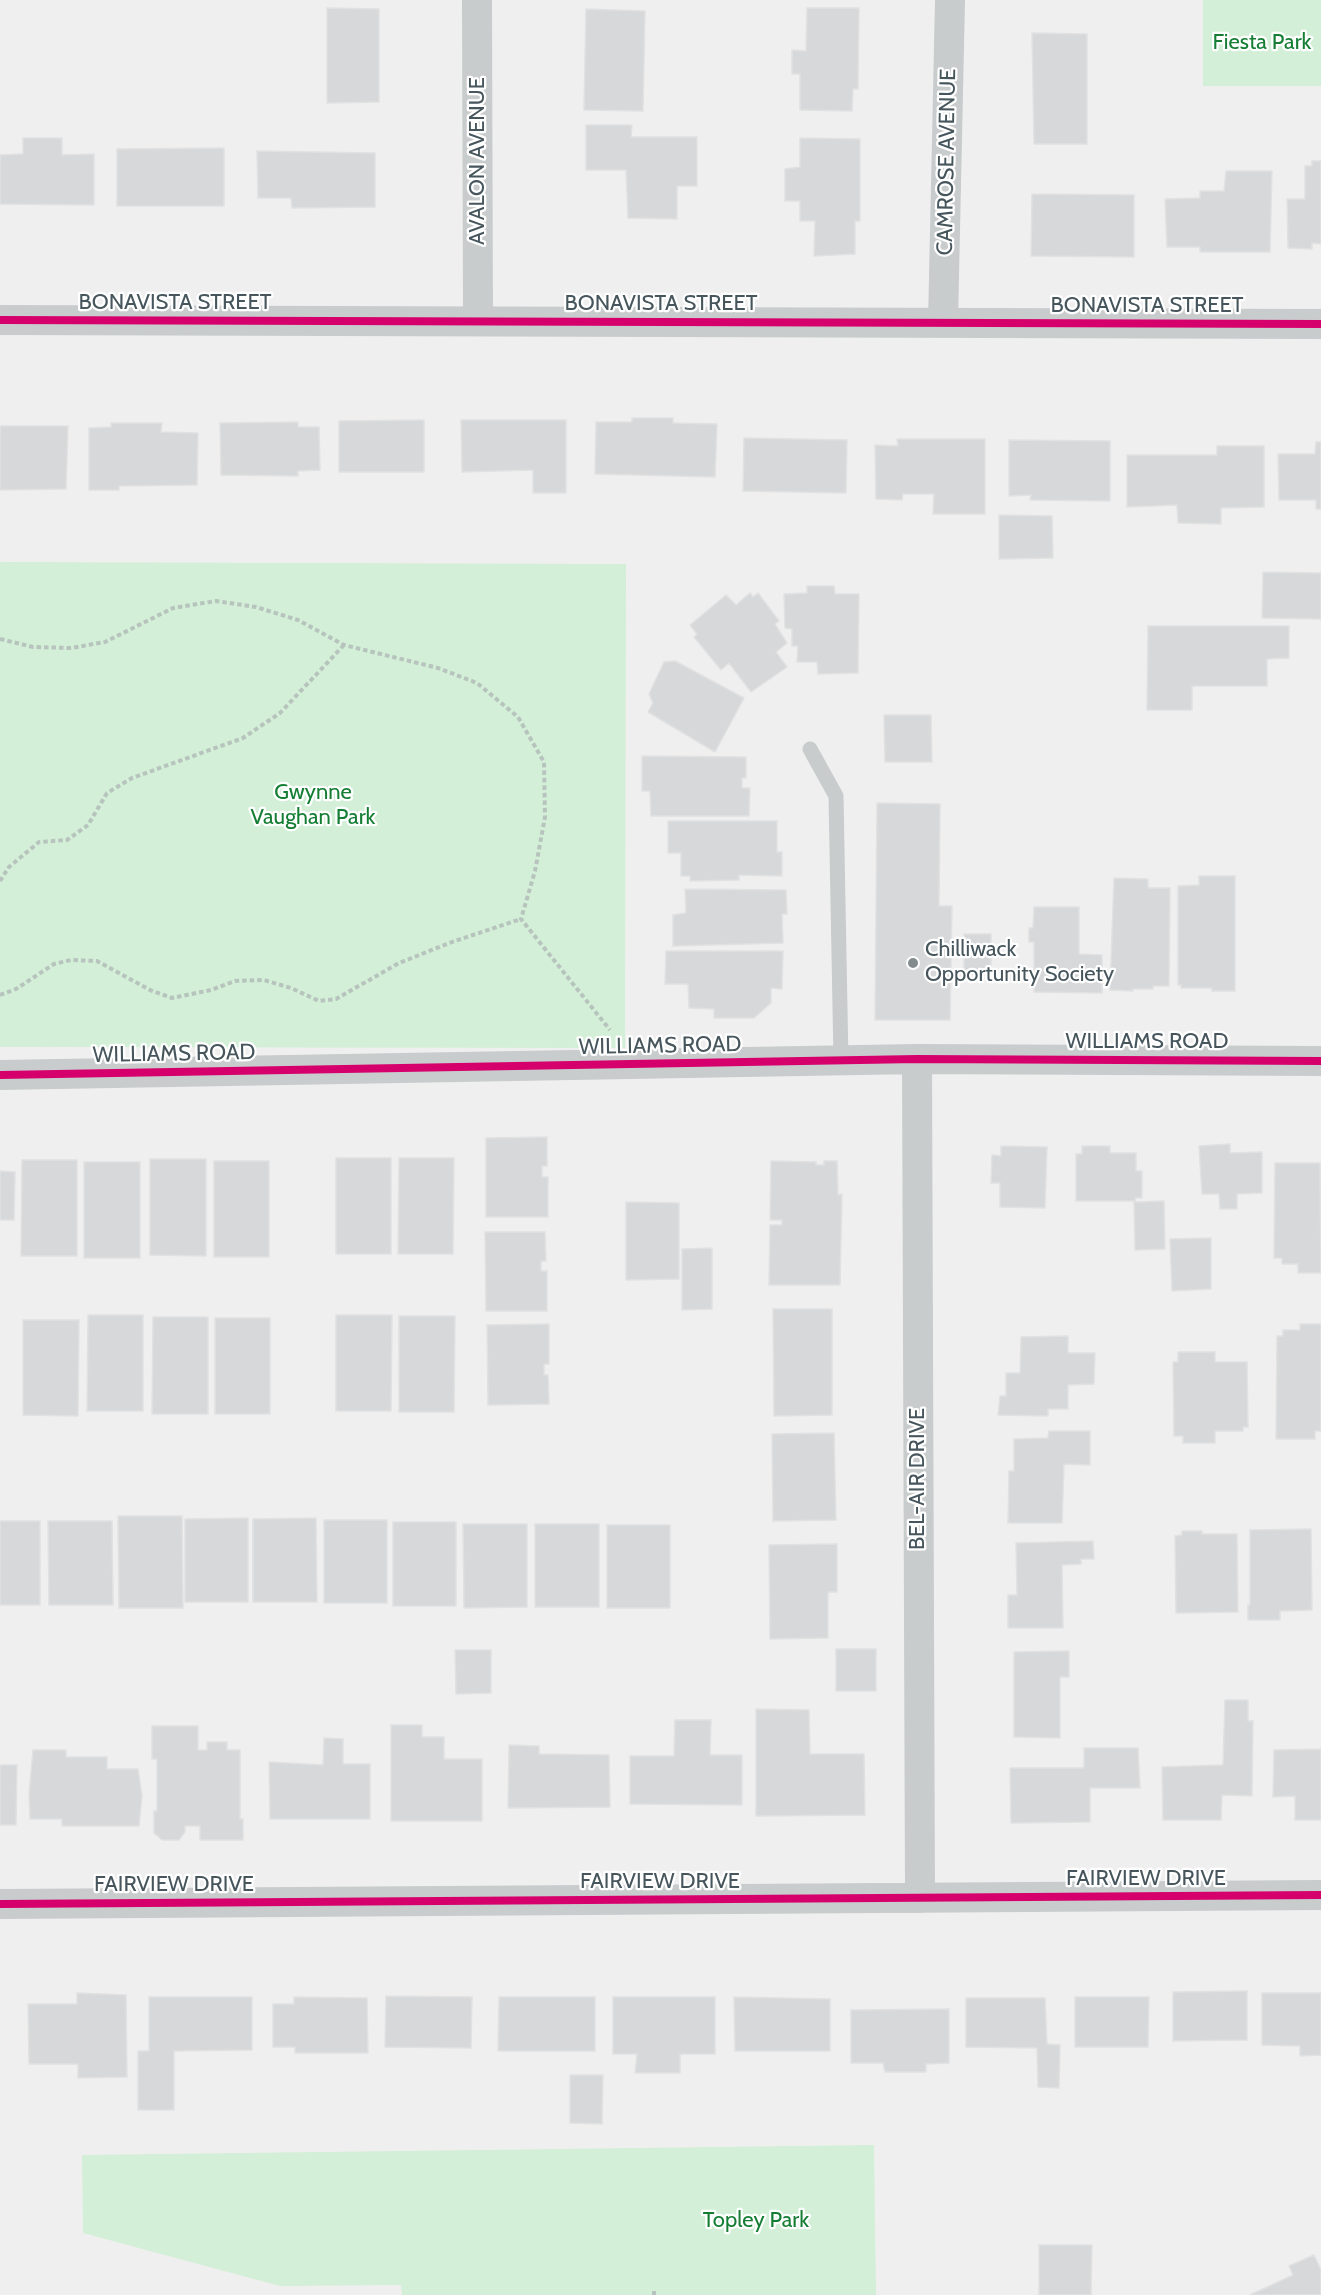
<!DOCTYPE html>
<style>
body{margin:0}
canvas{display:block;background:#f0efef}
</style>
<canvas width="1321" height="2295"></canvas>
<script>
const c = document.querySelector('canvas').getContext('2d');
c.lineJoin = 'round';
function paint(path, color) { c.fillStyle = color; c.fill(path, 'evenodd'); }
const shape = rows => new Path2D(rows.map(r => 'M' + r).join(''));
function strokePath(path, color, width, dash) { c.strokeStyle = color; c.lineWidth = width; c.lineCap = dash ? 'butt' : 'round'; c.setLineDash(dash || []); c.stroke(path); }
function drawText(font, color, halo, rows, align = 'center') {
  c.font = font + ' Cabin,sans-serif'; c.lineWidth = 4.5; c.setLineDash([]); c.textBaseline = 'middle'; c.strokeStyle = halo; c.fillStyle = color; for (const [text, x, y, turn = 0] of rows) {
    c.save(); c.translate(x, y); c.rotate((+turn || 0) * Math.PI / 180); c.textAlign = isNaN(turn) ? turn : align; if (halo) c.strokeText(text, 0, 0); c.fillText(text, 0, 0); c.restore();
  }
}
const green = shape([
 [1203,0,1321,0,1321,86,1203,86],
 [0,562,626,564,625,1048,0,1047],
 [874,2145,876,2295,402,2295,401,2285,280,2286,83,2233,82,2155]
]);
const building = shape([
 [327,8,379,9,379,102,327,103,327,8],
 [807,8,859,8,858,89,853,89,852,111,800,110,800,74,792,74,792,50,806,51,807,8],
 [586,9,645,11,643,111,584,110,586,9],
 [1032,33,1087,34,1087,144,1034,144,1032,33],
 [586,125,632,125,631,137,697,137,697,186,677,186,677,219,628,218,626,170,586,170,586,125],
 [23,138,62,138,62,155,94,154,94,205,0,204,0,155,23,154,23,138],
 [800,138,860,139,860,221,855,221,855,254,814,256,815,221,800,221,800,201,785,201,785,169,800,167,800,138],
 [224,148,224,206,117,206,117,149,224,148],
 [257,151,375,153,375,207,292,208,291,198,258,198,257,151],
 [1312,161,1321,161,1321,244,1312,243,1312,249,1288,248,1287,199,1305,199,1305,166,1312,166,1312,161],
 [1226,171,1272,171,1270,252,1200,252,1200,247,1167,247,1165,199,1200,198,1200,191,1224,191,1226,171],
 [1032,194,1134,195,1134,257,1031,256,1032,194],
 [632,418,673,418,673,423,717,424,715,477,595,474,596,422,632,422,632,418],
 [424,420,424,472,339,472,339,421,424,420],
 [461,420,566,420,566,493,533,493,533,470,462,472,461,420],
 [298,422,298,427,319,427,320,470,298,471,298,476,221,475,220,423,298,422],
 [111,423,162,423,161,432,198,433,197,485,119,486,119,490,89,490,89,428,111,427,111,423],
 [0,426,68,426,66,489,0,490,0,426],
 [744,438,847,440,846,493,743,491,744,438],
 [897,439,985,439,985,514,933,514,934,494,903,494,902,500,876,499,875,445,898,446,897,439],
 [1009,440,1110,441,1110,501,1030,500,1031,495,1009,496,1009,440],
 [1316,442,1321,442,1321,509,1316,509,1316,500,1279,500,1278,454,1315,454,1316,442],
 [1217,446,1264,446,1264,507,1221,508,1221,524,1178,523,1177,505,1127,507,1127,455,1217,455,1217,446],
 [999,515,1052,516,1053,558,999,559,999,515],
 [1263,572,1321,573,1321,619,1262,618,1263,572],
 [807,586,834,586,835,594,859,594,858,673,818,674,817,662,797,662,798,646,792,646,792,629,785,628,784,594,807,593,807,586],
 [750,593,753,597,758,593,779,621,775,624,787,643,776,652,787,667,751,692,729,663,721,670,694,637,697,634,690,625,726,595,736,605,750,593],
 [1148,626,1289,626,1289,658,1267,659,1267,686,1192,686,1192,710,1147,710,1148,626],
 [675,661,744,698,715,752,648,712,653,703,649,694,664,662,675,661],
 [884,715,931,715,932,762,885,762,884,715],
 [642,756,746,757,746,778,742,778,742,788,750,788,749,816,651,816,650,791,642,791,642,756],
 [877,803,940,804,939,906,952,906,950,1020,875,1020,877,803],
 [668,821,777,821,777,852,782,852,782,876,739,875,739,880,690,881,690,876,681,876,681,853,668,853,668,821],
 [1199,876,1235,876,1235,991,1212,991,1212,988,1181,988,1181,985,1178,985,1178,886,1199,885,1199,876],
 [1114,878,1148,879,1148,888,1170,888,1169,986,1153,986,1153,989,1133,989,1133,991,1110,990,1114,878],
 [685,889,786,890,787,914,782,914,783,943,673,946,673,915,686,913,685,889],
 [1034,907,1079,907,1079,954,1102,955,1102,993,1034,992,1034,942,1029,942,1029,928,1033,928,1034,907],
 [964,934,991,934,991,974,964,974,964,934],
 [666,951,783,951,782,989,771,988,771,1003,754,1018,714,1018,714,1009,689,1008,688,984,665,984,666,951],
 [547,1137,547,1166,542,1166,542,1177,548,1177,548,1217,486,1217,486,1138,547,1137],
 [1230,1144,1230,1153,1262,1152,1262,1193,1237,1194,1237,1209,1220,1209,1219,1194,1202,1194,1199,1146,1230,1144],
 [1001,1146,1047,1147,1045,1208,1000,1207,1000,1183,991,1183,992,1155,1001,1156,1001,1146],
 [1082,1146,1110,1146,1110,1153,1136,1153,1136,1171,1142,1171,1142,1198,1135,1198,1136,1202,1164,1201,1165,1249,1135,1250,1134,1201,1076,1201,1076,1154,1082,1154,1082,1146],
 [336,1158,391,1158,391,1254,336,1254,336,1158],
 [399,1158,454,1158,453,1254,398,1254,399,1158],
 [150,1159,206,1159,206,1256,150,1255,150,1159],
 [22,1160,77,1160,77,1256,21,1256,22,1160],
 [214,1161,269,1161,269,1257,214,1257,214,1161],
 [771,1161,816,1162,816,1165,824,1165,824,1161,837,1161,838,1195,842,1194,840,1285,769,1285,770,1225,782,1225,782,1220,770,1220,771,1161],
 [84,1162,140,1162,140,1258,84,1258,84,1162],
 [1275,1163,1320,1163,1321,1273,1298,1273,1298,1264,1282,1264,1282,1258,1274,1258,1275,1163],
 [0,1171,15,1172,14,1220,0,1220,0,1171],
 [626,1202,679,1203,679,1279,626,1280,626,1202],
 [485,1232,545,1232,546,1261,541,1261,541,1271,547,1271,547,1311,486,1311,485,1232],
 [1211,1238,1211,1289,1172,1291,1170,1239,1211,1238],
 [712,1248,712,1309,682,1310,682,1249,712,1248],
 [773,1309,832,1309,832,1415,774,1416,773,1309],
 [88,1315,143,1315,143,1411,87,1411,88,1315],
 [336,1315,392,1315,391,1411,336,1411,336,1315],
 [399,1316,455,1316,454,1412,399,1412,399,1316],
 [153,1317,208,1317,208,1414,152,1414,153,1317],
 [215,1318,270,1318,270,1414,215,1414,215,1318],
 [23,1320,79,1320,78,1416,23,1415,23,1320],
 [549,1324,549,1364,544,1364,544,1375,548,1375,549,1404,488,1405,487,1325,549,1324],
 [1300,1324,1321,1324,1321,1431,1315,1431,1315,1439,1276,1439,1277,1336,1283,1336,1283,1330,1300,1330,1300,1324],
 [1068,1336,1068,1353,1095,1353,1094,1384,1068,1385,1068,1409,1048,1409,1048,1416,998,1415,1000,1396,1006,1396,1006,1373,1020,1373,1021,1337,1068,1336],
 [1178,1352,1215,1352,1215,1362,1247,1362,1248,1427,1243,1427,1243,1431,1215,1431,1215,1443,1183,1443,1183,1436,1174,1436,1173,1362,1178,1362,1178,1352],
 [1049,1431,1090,1431,1090,1465,1064,1464,1062,1523,1008,1523,1009,1471,1014,1471,1014,1439,1048,1438,1049,1431],
 [834,1433,836,1520,773,1521,772,1434,834,1433],
 [118,1516,182,1516,183,1608,119,1608,118,1516],
 [248,1518,248,1602,185,1602,185,1519,248,1518],
 [316,1518,317,1602,253,1602,253,1519,316,1518],
 [324,1520,387,1520,387,1603,324,1603,324,1520],
 [0,1521,40,1521,40,1605,0,1605,0,1521],
 [48,1521,112,1521,113,1605,49,1605,48,1521],
 [393,1522,456,1522,456,1606,393,1606,393,1522],
 [463,1524,527,1524,527,1607,464,1608,463,1524],
 [535,1524,599,1524,599,1607,535,1607,535,1524],
 [607,1525,670,1525,670,1608,607,1608,607,1525],
 [1311,1529,1312,1610,1280,1611,1280,1620,1248,1620,1248,1605,1250,1605,1250,1530,1311,1529],
 [1182,1531,1202,1531,1202,1534,1237,1534,1238,1612,1176,1613,1175,1536,1182,1535,1182,1531],
 [1093,1541,1094,1559,1081,1559,1081,1564,1062,1565,1063,1628,1008,1628,1008,1595,1017,1595,1016,1543,1093,1541],
 [837,1544,837,1592,828,1592,828,1638,770,1639,769,1545,837,1544],
 [836,1649,876,1649,876,1691,836,1691,836,1649],
 [455,1650,491,1650,491,1693,456,1694,455,1650],
 [1069,1651,1069,1677,1060,1677,1060,1738,1014,1737,1014,1652,1069,1651],
 [1225,1700,1248,1700,1248,1721,1253,1721,1252,1796,1222,1795,1221,1820,1163,1820,1162,1767,1223,1765,1225,1700],
 [756,1709,809,1710,810,1754,864,1754,865,1815,756,1816,756,1709],
 [675,1720,711,1720,710,1755,742,1755,742,1805,630,1804,630,1756,674,1756,675,1720],
 [391,1725,422,1725,422,1737,444,1737,444,1759,482,1759,482,1821,391,1821,391,1725],
 [152,1726,198,1726,198,1750,207,1750,207,1742,227,1742,227,1750,240,1750,240,1819,243,1819,243,1840,200,1840,200,1826,185,1826,185,1832,179,1840,162,1840,154,1833,154,1811,157,1811,157,1759,152,1759,152,1726],
 [324,1738,343,1739,343,1764,370,1764,370,1819,270,1819,269,1762,323,1765,324,1738],
 [509,1745,539,1746,539,1754,609,1755,610,1807,508,1808,509,1745],
 [1084,1748,1138,1748,1140,1788,1090,1788,1090,1822,1011,1823,1010,1768,1084,1768,1084,1748],
 [1321,1749,1321,1820,1295,1820,1295,1796,1273,1797,1274,1750,1321,1749],
 [33,1750,66,1750,66,1757,107,1757,107,1769,138,1769,142,1796,139,1826,62,1826,62,1819,30,1819,29,1794,33,1750],
 [0,1765,17,1765,16,1825,0,1825,0,1765],
 [1247,1991,1247,2040,1173,2041,1173,1992,1247,1991],
 [77,1993,126,1995,127,2077,78,2078,78,2064,29,2064,28,2004,77,2004,77,1993],
 [1262,1993,1321,1993,1321,2055,1300,2056,1300,2046,1262,2045,1262,1993],
 [386,1996,472,1997,471,2048,385,2047,386,1996],
 [149,1997,252,1997,252,2050,174,2051,174,2110,138,2110,138,2051,149,2051,149,1997],
 [294,1997,367,1998,368,2053,295,2053,295,2047,273,2047,273,2004,294,2004,294,1997],
 [499,1997,595,1997,595,2051,498,2051,499,1997],
 [613,1997,715,1997,715,2054,680,2054,680,2073,635,2073,637,2054,613,2054,613,1997],
 [734,1997,830,1999,830,2051,735,2051,734,1997],
 [1075,1997,1149,1997,1148,2047,1075,2047,1075,1997],
 [966,1998,1045,1998,1047,2044,1060,2045,1059,2088,1038,2087,1037,2048,966,2047,966,1998],
 [949,2009,949,2063,926,2064,926,2072,885,2072,883,2063,851,2063,851,2010,949,2009],
 [570,2075,603,2075,602,2124,570,2123,570,2075],
 [1039,2245,1092,2245,1091,2295,1039,2295,1039,2245],
 [1314,2255,1321,2270,1321,2295,1250,2295,1293,2275,1289,2266,1314,2255]
]);
const path = shape([
 [0,639,33,647,71,648,105,642,173,608,216,601,256,607,298,620,344,645,438,668,477,683,518,717,544,762,545,817,535,871,521,919,610,1030],
 [0,881,9,867,39,842,67,840,88,825,107,793,132,778,243,738,280,713,344,645],
 [0,995,16,989,54,964,71,960,97,961,150,990,172,998,211,990,235,981,264,980,291,988,319,1001,336,999,399,963,452,942,521,919],
 [654,2291,654,2295]
]);
const lane = shape([
 [810,749,836,796,841,1061]
]);
const street = shape([
 [477,0,478,321],
 [0,320,1321,324],
 [943,323,950,0],
 [917,1059,920,1898],
 [0,1075,917,1059,1321,1061],
 [0,1904,1321,1895]
]);
const cycleway = shape([
 [0,320,1321,324],
 [0,1075,917,1059,1321,1061],
 [0,1904,1321,1895]
]);
const markers = [
 [913,963,6,"#828c8f"]
];
const parkNames = [
 ["Fiesta Park",1262,43],
 ["Gwynne",313,793],
 ["Vaughan Park",313,818],
 ["Topley Park",756,2221]
];
const streetNames = [
 ["AVALON AVENUE",478,161,-90],
 ["CAMROSE AVENUE",947,162,-89],
 ["BONAVISTA STREET",175,303],
 ["BONAVISTA STREET",661,304],
 ["BONAVISTA STREET",1147,306],
 ["WILLIAMS ROAD",1147,1042],
 ["WILLIAMS ROAD",660,1046,-1],
 ["WILLIAMS ROAD",174,1054,-1],
 ["BEL-AIR DRIVE",918,1479,-90],
 ["FAIRVIEW DRIVE",1146,1879],
 ["FAIRVIEW DRIVE",660,1882],
 ["FAIRVIEW DRIVE",174,1885]
];
const poiNames = [
 ["Chilliwack",925,950],
 ["Opportunity Society",925,975]
];
paint(green, '#d3efd7');
paint(building, '#d7d8d9');
strokePath(building, '#e1e1e2', 1.5);
strokePath(path, '#b7c4bd', 4, [4.5, 3]);
strokePath(lane, '#c9cccd', 15);
strokePath(street, '#c9cccd', 30);
strokePath(cycleway, '#d6006c', 8);
for (const [x, y, r, color] of markers) { const dot = new Path2D(); dot.arc(x, y, r, 0, 2 * Math.PI); c.fillStyle = color; c.fill(dot); strokePath(dot, '#fff', 2); }
drawText('22px', '#157e34', '#fff', parkNames);
drawText('22px', '#46565c', '#fff', streetNames);
drawText('22px', '#46565c', '#fff', poiNames, 'left');
</script>
